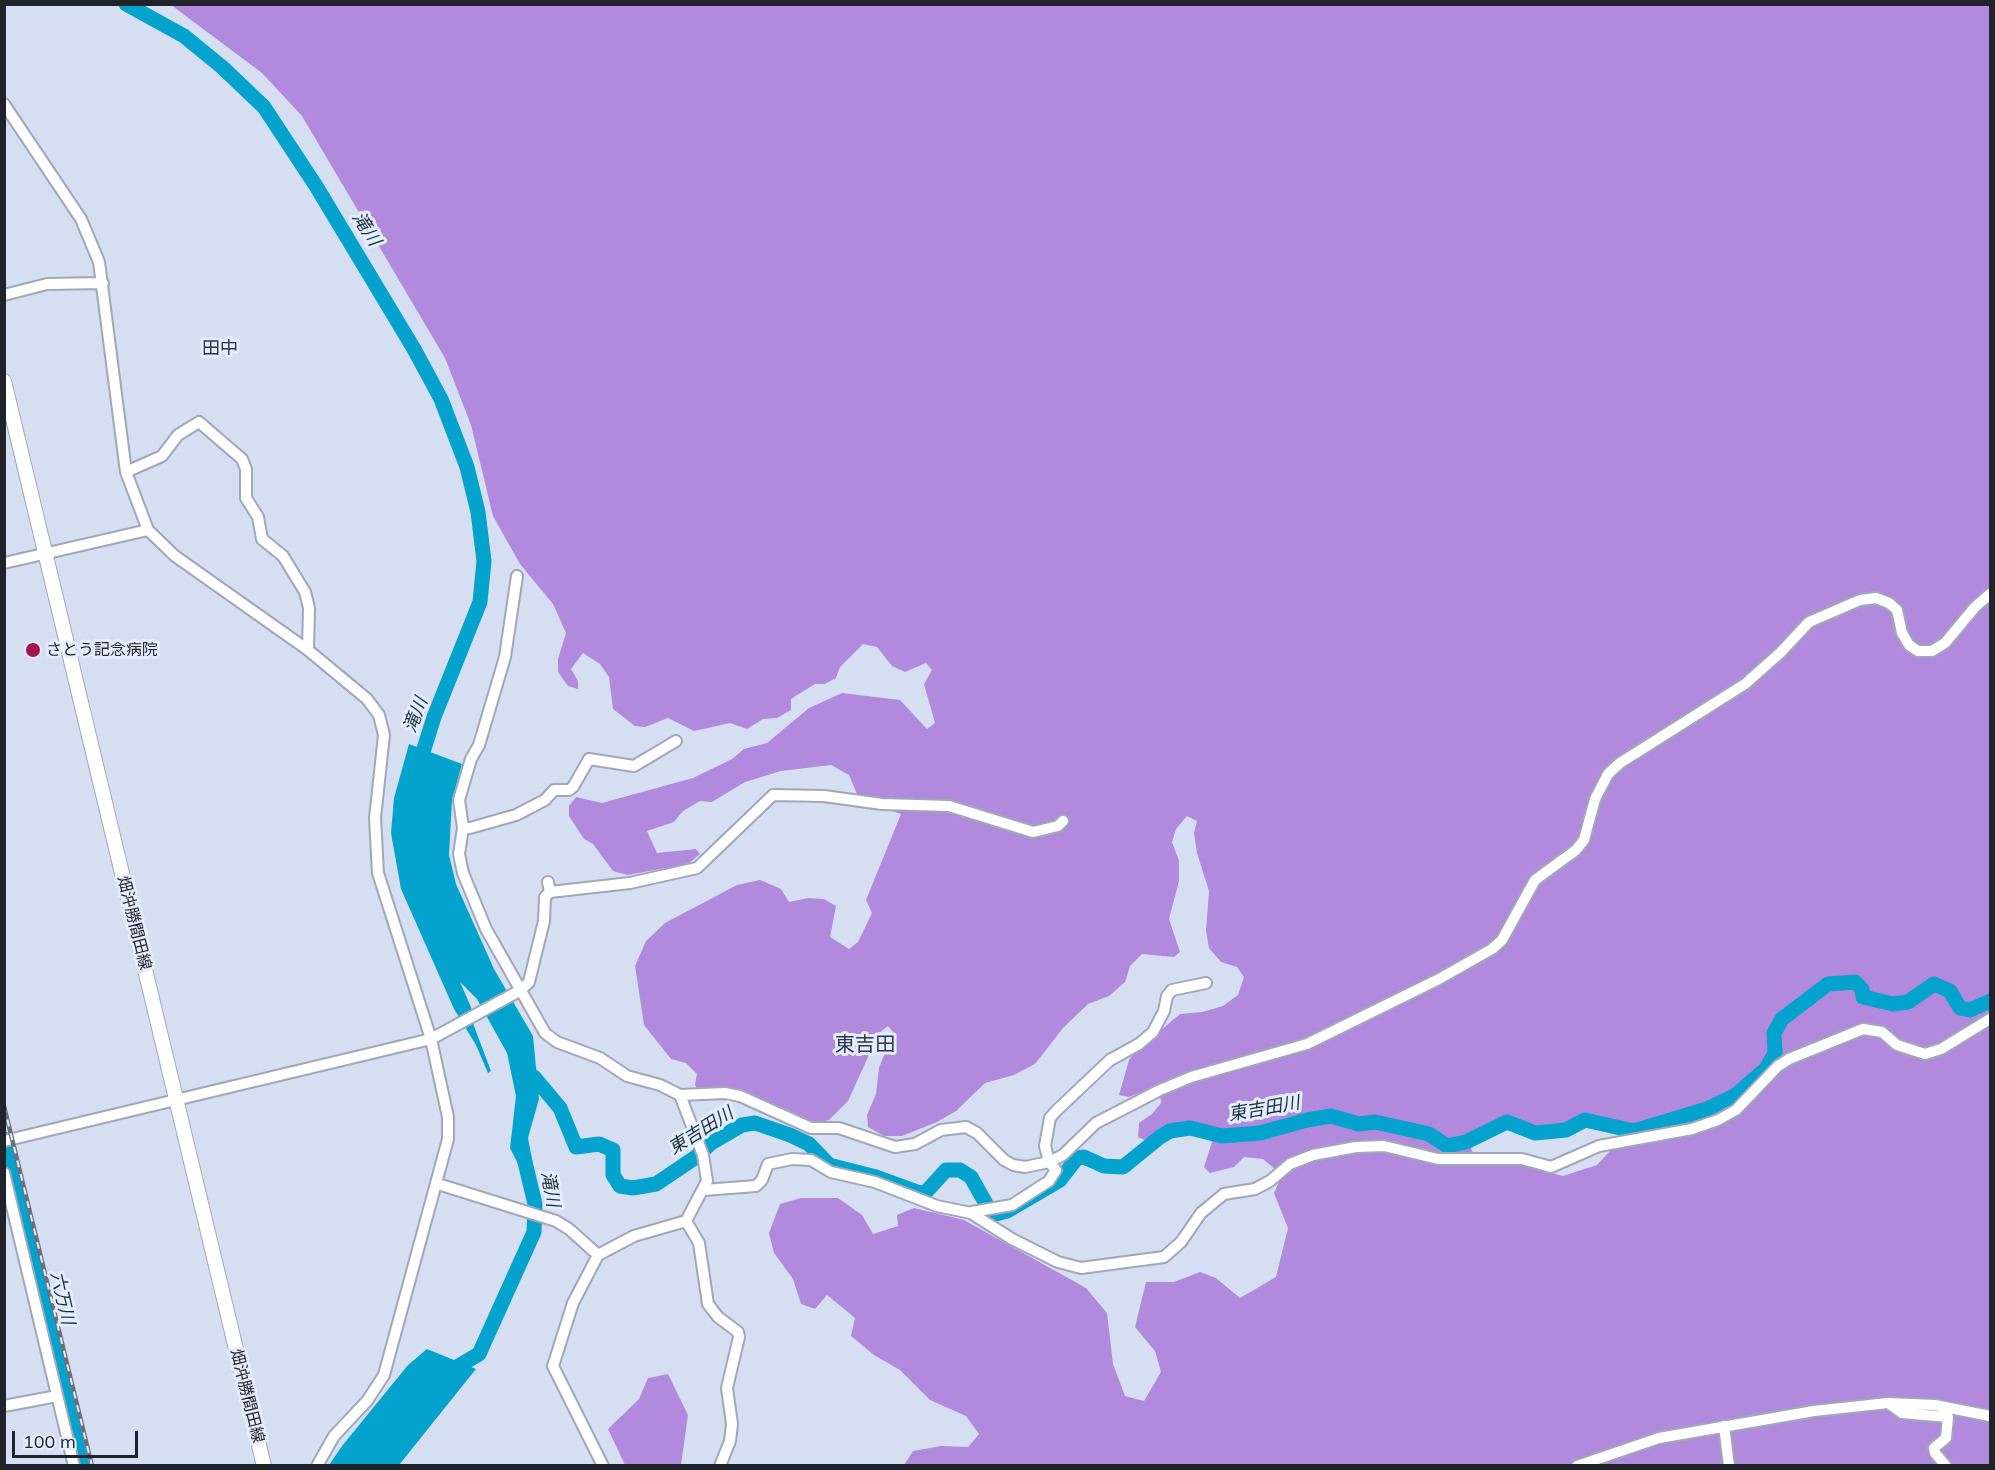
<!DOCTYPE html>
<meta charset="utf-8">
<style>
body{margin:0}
#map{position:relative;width:1995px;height:1470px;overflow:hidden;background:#d6dff1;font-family:Mulish,sans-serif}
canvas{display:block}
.frame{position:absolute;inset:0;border:6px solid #20242a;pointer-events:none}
.scale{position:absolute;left:12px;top:1431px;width:126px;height:27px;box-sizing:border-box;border:3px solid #20242a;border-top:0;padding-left:8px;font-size:18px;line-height:21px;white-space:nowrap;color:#20242a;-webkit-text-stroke:4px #e4ecff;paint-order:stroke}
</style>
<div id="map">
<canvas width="1995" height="1470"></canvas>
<div class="frame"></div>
<div class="scale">100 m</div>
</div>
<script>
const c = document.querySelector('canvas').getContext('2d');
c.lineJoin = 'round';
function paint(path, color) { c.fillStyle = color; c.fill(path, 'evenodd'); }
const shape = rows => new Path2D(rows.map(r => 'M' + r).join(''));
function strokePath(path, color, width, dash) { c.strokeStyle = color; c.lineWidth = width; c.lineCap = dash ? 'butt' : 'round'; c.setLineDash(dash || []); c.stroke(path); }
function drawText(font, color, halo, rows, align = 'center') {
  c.font = font + ' Mulish,"Noto Sans JP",sans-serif'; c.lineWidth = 6; c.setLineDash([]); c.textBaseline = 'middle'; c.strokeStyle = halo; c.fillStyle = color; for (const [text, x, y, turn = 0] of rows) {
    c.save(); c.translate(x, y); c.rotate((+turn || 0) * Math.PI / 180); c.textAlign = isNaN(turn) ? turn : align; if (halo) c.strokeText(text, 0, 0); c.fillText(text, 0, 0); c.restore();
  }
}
const forest = shape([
 [171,5,1990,5,1990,1465,904,1465,913,1451,941,1446,968,1447,979,1434,966,1416,930,1400,900,1370,874,1355,851,1336,855,1318,827,1295,815,1309,801,1304,793,1279,774,1253,769,1233,780,1204,801,1198,838,1198,862,1215,873,1234,898,1226,897,1215,914,1208,964,1220,1086,1288,1107,1313,1113,1364,1125,1396,1144,1401,1161,1372,1155,1351,1135,1327,1146,1282,1174,1282,1200,1272,1216,1278,1240,1298,1276,1277,1288,1228,1274,1193,1282,1175,1263,1159,1244,1157,1234,1167,1210,1173,1204,1167,1215,1133,1205,1127,1181,1124,1147,1141,1138,1137,1139,1123,1152,1114,1161,1103,1160,1094,1149,1089,1129,1097,1119,1095,1129,1060,1135,1052,1180,1014,1202,1012,1223,1006,1238,995,1244,977,1237,967,1221,962,1209,948,1206,931,1209,891,1197,853,1194,833,1197,821,1187,816,1176,829,1172,842,1179,861,1179,881,1169,919,1180,952,1174,957,1142,954,1130,966,1125,982,1109,996,1088,1004,1063,1028,1035,1064,1014,1075,985,1083,956,1111,937,1122,902,1136,884,1136,868,1127,867,1115,876,1094,879,1068,893,1032,888,1026,879,1033,848,1101,829,1120,814,1124,735,1090,698,1090,695,1085,697,1074,686,1063,671,1059,644,1025,635,966,646,941,665,923,737,885,760,880,781,889,789,902,808,898,824,899,836,906,830,937,849,949,858,942,872,913,866,900,901,814,880,807,857,794,849,775,831,765,781,771,745,782,712,802,700,801,683,811,674,822,647,831,657,853,696,849,700,854,688,864,628,875,613,871,593,844,584,839,569,816,569,806,576,797,602,803,693,778,732,759,744,749,767,743,809,708,842,693,900,700,927,729,935,723,924,684,932,670,926,663,905,672,892,666,877,647,863,644,840,667,836,678,825,684,815,684,791,699,791,710,777,718,763,719,747,729,730,723,694,731,668,718,645,727,635,726,613,709,609,677,600,664,583,653,571,669,578,681,578,689,568,686,558,672,558,659,566,633,553,604,520,564,493,516,471,425,445,358,302,116,262,73],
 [1582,1116,1622,1125,1623,1137,1597,1165,1563,1176,1500,1160,1476,1159,1469,1144,1487,1126,1509,1117,1531,1125,1555,1128],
 [668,1374,688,1415,681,1465,625,1465,608,1429,639,1399,648,1378]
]);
const water = shape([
 [409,744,462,764,452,800,449,855,456,884,494,969,533,1036,539,1099,528,1138,535,1175,524,1176,510,1148,516,1096,507,1053,477,999,460,982,471,1007,474,1026,491,1071,488,1073,476,1045,454,1009,401,889,391,833,394,798],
 [427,1349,476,1369,399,1465,329,1465,342,1446,408,1365]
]);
const river = shape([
 [126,4,184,36,222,67,264,107,316,186,414,349,441,399,467,467,478,512,484,561,480,602,434,717,418,768],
 [534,1077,560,1108,576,1147,599,1144,613,1150,613,1175,620,1186,633,1188,656,1184,696,1157,711,1143,742,1125,755,1123,790,1135,809,1144,829,1165,876,1177,920,1193,926,1192,946,1170,960,1170,971,1177,990,1211,996,1214,1007,1211,1060,1180,1077,1158,1084,1157,1104,1166,1123,1167,1160,1137,1170,1131,1190,1128,1222,1136,1260,1133,1307,1120,1331,1116,1359,1124,1375,1122,1429,1134,1447,1146,1466,1142,1507,1122,1535,1133,1566,1130,1585,1120,1634,1131,1707,1109,1736,1095,1766,1069,1775,1053,1774,1033,1782,1019,1828,984,1855,982,1862,989,1863,997,1893,1004,1908,1002,1934,984,1950,991,1960,1008,1970,1010,1990,1001],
 [4,1139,82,1466],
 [445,1374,479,1354,534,1232,535,1204,524,1158]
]);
const minor = shape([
 [4,104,81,219,99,262,126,472,148,530,175,556,308,650,367,699,379,715,384,735,375,818,378,873,431,1039,448,1117,448,1139,384,1375,367,1401,334,1436,317,1466],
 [4,295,47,284,103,283],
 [126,472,162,456,178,435,199,422,242,459,246,469,246,498,258,517,262,539,283,556,305,592,309,608,308,650],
 [4,563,148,530],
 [517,576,505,657,479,745,471,759,459,800,463,828,459,854,463,873,486,929,545,1033,557,1042,600,1058,627,1076,660,1085,680,1095,703,1155,707,1181,686,1221,634,1236,598,1255,573,1303,553,1366,603,1466],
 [463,828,470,828,516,815,545,800,554,790,569,790,573,787,589,759,634,766,676,741],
 [550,892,630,883,697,868,773,795,824,796,882,804,949,806,1033,832,1058,826,1063,821],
 [680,1095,725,1093,740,1096,811,1128,839,1128,895,1147,915,1144,941,1130,966,1127,977,1133,1004,1160,1013,1165,1025,1167,1049,1162,1063,1155,1096,1123,1160,1090,1191,1077,1307,1044,1439,979,1492,949,1502,940,1535,880,1576,850,1584,840,1595,799,1608,774,1620,763,1745,684,1780,653,1809,622,1860,600,1876,598,1889,603,1897,610,1902,633,1909,645,1918,651,1932,651,1945,643,1975,607,1990,594],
 [4,1141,431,1039,521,990,529,982,544,921,545,897,550,892,548,882],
 [4,1173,74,1466],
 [438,1184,556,1221,569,1229,598,1255],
 [704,1190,756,1186,762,1180,768,1164,792,1159,811,1160,831,1172,875,1182,937,1206,971,1213,1012,1239,1058,1262,1081,1268,1164,1257,1181,1242,1201,1213,1224,1194,1255,1189,1270,1181,1290,1164,1313,1155,1356,1147,1384,1146,1438,1159,1522,1159,1551,1167,1599,1146,1692,1129,1718,1120,1736,1110,1778,1066,1789,1059,1863,1029,1882,1032,1897,1045,1925,1054,1941,1049,1990,1019],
 [972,1212,1012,1205,1049,1181,1056,1170,1049,1162,1045,1146,1050,1118,1056,1111,1110,1060,1139,1044,1153,1032,1164,1011,1167,996,1172,990,1206,983],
 [686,1221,699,1243,708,1304,718,1317,738,1332,739,1337,727,1388,732,1424,730,1441,720,1466],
 [1888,1403,1902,1413,1948,1417,1946,1438,1934,1448,1935,1453,1946,1466],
 [4,1406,57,1396],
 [1724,1426,1729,1466],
 [1577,1466,1659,1438,1814,1411,1888,1403,1935,1405,1990,1416]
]);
const secondary = shape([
 [4,381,264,1466]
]);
const rail = shape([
 [4,1106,92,1466]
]);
const markers = [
 [33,650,8,"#a51250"]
];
const poiNames = [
 ["さとう記念病院",46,650]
];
const streetNames = [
 ["畑沖勝間田線",134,923,76],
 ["畑沖勝間田線",247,1396,76]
];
const waterNames = [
 ["滝川",366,229,57],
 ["滝川",416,715,-69],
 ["東吉田川",1264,1109,-10],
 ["東吉田川",701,1131,-32],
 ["滝川",550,1189,80],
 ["六万川",62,1298,77]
];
const neighbourhoodNames = [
 ["田中",220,349]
];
const quarterNames = [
 ["東吉田",865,1045]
];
paint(forest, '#b18ade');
paint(water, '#03a3cd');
strokePath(river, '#03a3cd', 15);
strokePath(minor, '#9fa8b9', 14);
strokePath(secondary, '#9fa8b9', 16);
strokePath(minor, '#fff', 10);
strokePath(secondary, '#fff', 14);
strokePath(rail, '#6a707b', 4.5);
strokePath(rail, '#e4ecff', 2, [7]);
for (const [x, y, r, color] of markers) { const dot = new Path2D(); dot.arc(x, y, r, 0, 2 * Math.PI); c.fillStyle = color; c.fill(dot); strokePath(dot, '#e4ecff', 2); }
drawText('16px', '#20242a', '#e4ecff', poiNames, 'left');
drawText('16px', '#20242a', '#e4ecff', streetNames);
drawText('italic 18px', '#1b3139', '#e4ecff', waterNames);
drawText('18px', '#303645', '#e4ecff', neighbourhoodNames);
drawText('20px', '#303645', '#e4ecff', quarterNames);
</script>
